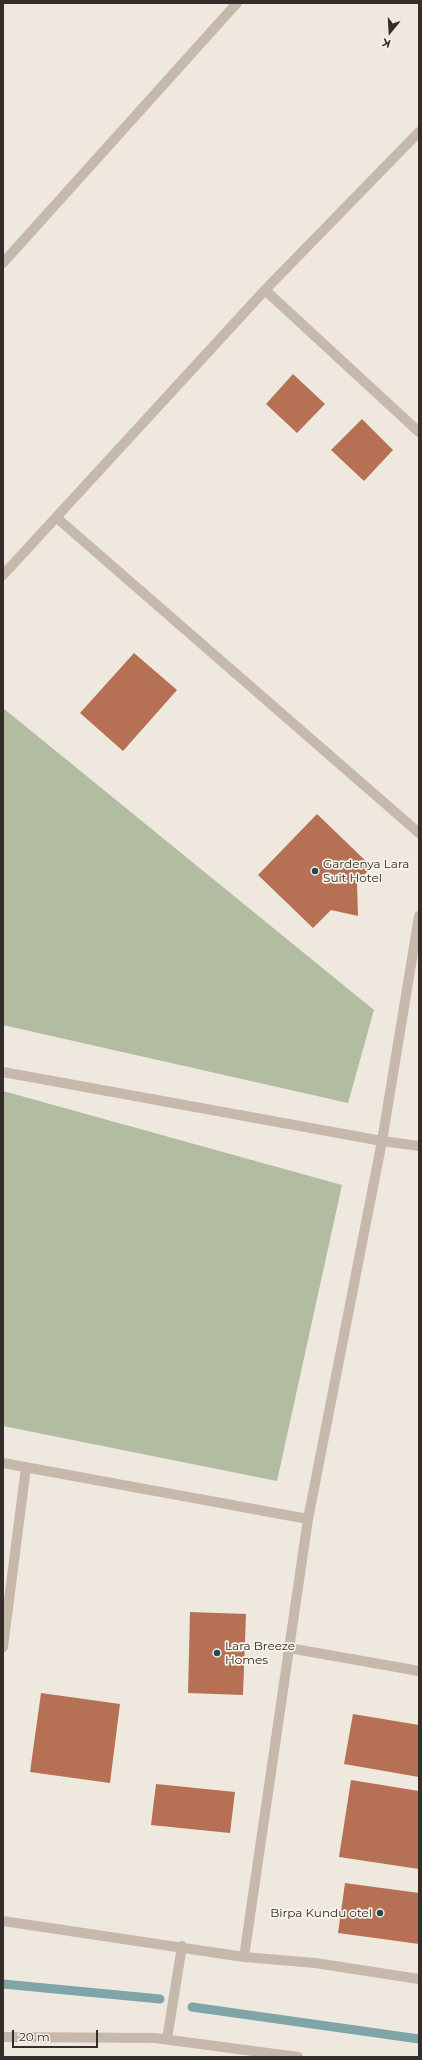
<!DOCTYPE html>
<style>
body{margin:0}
#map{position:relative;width:422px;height:2060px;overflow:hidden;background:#efe8de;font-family:Montserrat,sans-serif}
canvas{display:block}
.frame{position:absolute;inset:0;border:4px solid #342d29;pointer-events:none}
.north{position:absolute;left:370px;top:12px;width:40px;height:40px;-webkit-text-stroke:3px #f7f2ea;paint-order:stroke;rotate:198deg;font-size:11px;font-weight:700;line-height:16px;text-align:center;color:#342d29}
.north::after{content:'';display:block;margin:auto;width:14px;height:18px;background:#342d29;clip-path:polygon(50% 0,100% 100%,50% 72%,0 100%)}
.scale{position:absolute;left:12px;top:2030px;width:86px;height:18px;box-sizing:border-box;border:2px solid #342d29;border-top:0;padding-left:5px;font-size:12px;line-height:14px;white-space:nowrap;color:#342d29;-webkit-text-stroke:3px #f7f2ea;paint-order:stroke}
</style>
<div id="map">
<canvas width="422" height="2060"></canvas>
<div class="frame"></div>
<div class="north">K</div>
<div class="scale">20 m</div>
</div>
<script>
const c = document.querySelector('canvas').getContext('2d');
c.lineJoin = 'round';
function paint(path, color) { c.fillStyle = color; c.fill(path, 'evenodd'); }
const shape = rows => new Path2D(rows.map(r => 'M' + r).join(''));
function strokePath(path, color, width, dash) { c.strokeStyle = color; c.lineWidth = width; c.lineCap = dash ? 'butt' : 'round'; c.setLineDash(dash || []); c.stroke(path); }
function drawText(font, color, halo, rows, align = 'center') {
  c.font = font + ' Montserrat,sans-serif'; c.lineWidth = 3.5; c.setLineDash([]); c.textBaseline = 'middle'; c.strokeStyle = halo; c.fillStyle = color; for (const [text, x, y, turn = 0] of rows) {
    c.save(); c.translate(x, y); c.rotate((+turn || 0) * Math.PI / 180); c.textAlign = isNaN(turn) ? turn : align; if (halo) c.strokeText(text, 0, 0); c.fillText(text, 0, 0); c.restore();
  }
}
const green = shape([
 [3,708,374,1010,348,1103,3,1025],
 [3,1091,342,1185,277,1481,3,1426]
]);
const stream = shape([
 [3,1984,160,1999],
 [192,2007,419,2039]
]);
const building = shape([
 [293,374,325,404,297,433,266,404],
 [362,419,393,450,364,481,331,450],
 [134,653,177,690,123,751,80,713],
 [317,814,372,867,357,882,358,916,331,910,313,928,258,875],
 [190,1612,246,1614,243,1695,188,1693],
 [41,1693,120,1704,110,1783,30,1772],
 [353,1714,419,1725,419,1777,344,1764],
 [351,1780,419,1791,419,1869,339,1857],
 [156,1784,235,1792,230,1833,151,1825],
 [345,1883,419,1893,419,1944,338,1933]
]);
const minor = shape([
 [3,263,237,3],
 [265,290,419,432],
 [57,518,419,833],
 [3,575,265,290,419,132],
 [3,1072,382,1141,419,1146],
 [3,1463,308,1519],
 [3,1647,26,1467],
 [289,1648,419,1671],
 [3,1921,244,1957,315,1963,419,1979],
 [244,1957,308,1519,382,1141,419,916],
 [3,2037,155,2038,298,2057],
 [167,2039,182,1946]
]);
const markers = [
 [315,871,4,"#244b51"],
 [217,1653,4,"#244b51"],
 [380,1913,4,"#244b51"]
];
const poiNames = [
 ["Gardenya Lara",323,864],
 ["Suit Hotel",323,878],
 ["Lara Breeze",225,1646],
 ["Homes",225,1660],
 ["Birpa Kundu otel",372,1913,"right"]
];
paint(green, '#b1bca0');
strokePath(stream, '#80a5a9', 9);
paint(building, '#b67154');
strokePath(minor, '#c6b9ab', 10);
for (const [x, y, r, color] of markers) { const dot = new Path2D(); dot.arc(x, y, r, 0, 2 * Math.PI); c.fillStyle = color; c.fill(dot); strokePath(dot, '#f7f2ea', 1.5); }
drawText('12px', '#342d29', '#f7f2ea', poiNames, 'left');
</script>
